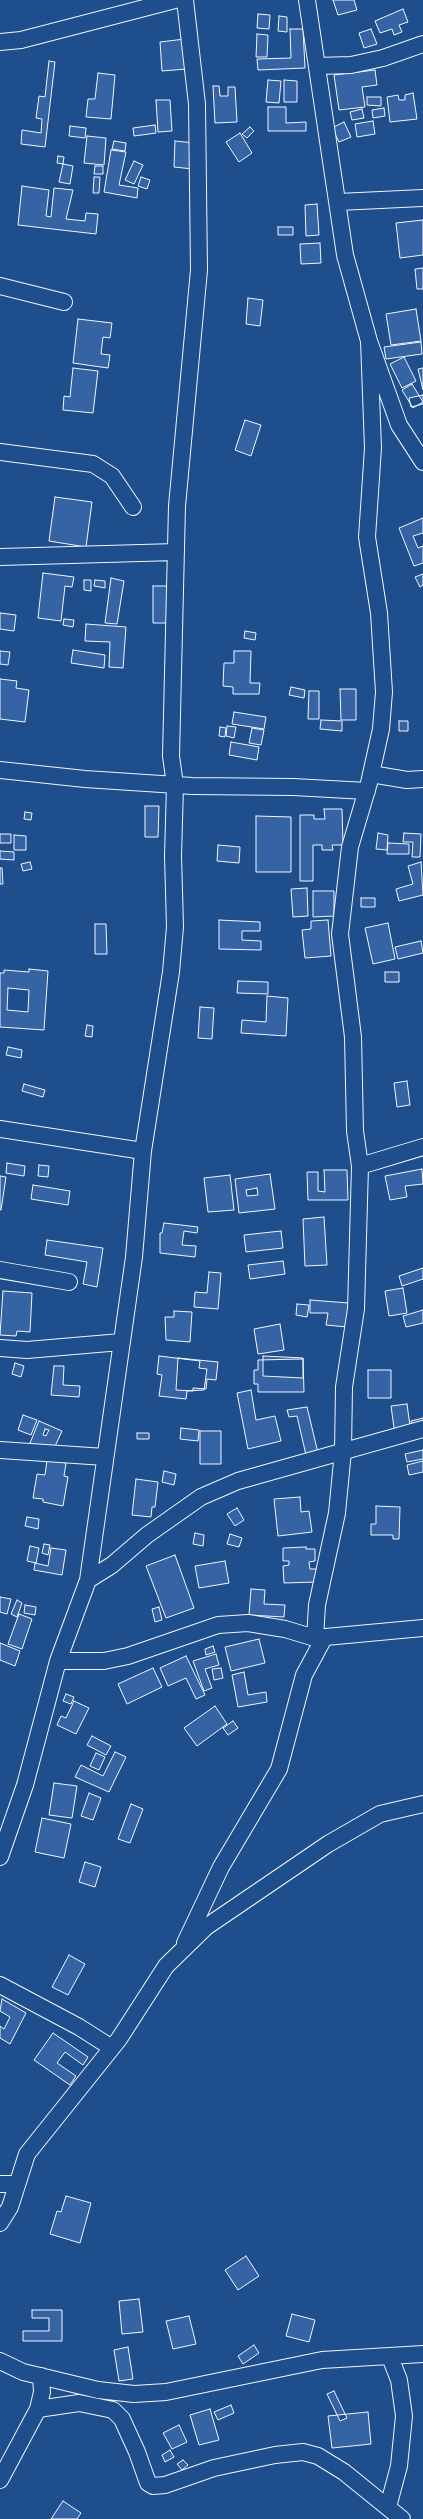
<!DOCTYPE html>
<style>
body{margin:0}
canvas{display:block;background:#1f4e8c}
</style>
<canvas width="423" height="2519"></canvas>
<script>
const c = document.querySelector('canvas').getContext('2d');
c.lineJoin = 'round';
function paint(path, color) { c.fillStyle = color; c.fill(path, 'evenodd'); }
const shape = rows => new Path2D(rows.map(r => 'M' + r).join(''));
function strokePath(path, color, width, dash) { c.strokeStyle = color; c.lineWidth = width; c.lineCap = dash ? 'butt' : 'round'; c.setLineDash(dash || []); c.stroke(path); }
const building = shape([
 [333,0,354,0,357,10,338,15,333,0],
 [403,9,408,22,399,25,402,32,394,35,392,29,380,33,375,21,403,9],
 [258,14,270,15,269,29,257,28,258,14],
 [279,16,287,17,287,32,278,31,279,16],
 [290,29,303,29,305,68,258,70,257,59,291,58,290,29],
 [371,29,377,44,364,48,359,33,371,29],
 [257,34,268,35,267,57,256,57,257,34],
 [185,39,187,69,162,71,160,42,185,39],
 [49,61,55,62,45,147,21,144,22,130,41,133,42,119,36,118,39,96,45,97,49,61],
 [375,70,377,85,362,87,365,107,339,110,334,75,375,70],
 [98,73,115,75,111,119,86,117,88,99,95,99,98,73],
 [268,80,281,81,279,103,266,102,268,80],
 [284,80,297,81,297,102,284,102,284,80],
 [213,86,219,86,220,96,228,96,228,87,235,87,237,122,215,123,213,86],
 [413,93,417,119,390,122,387,97,398,95,399,100,405,100,405,95,413,93],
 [367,97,381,97,381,106,367,105,367,97],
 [156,100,170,100,172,131,158,132,156,100],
 [268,107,286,107,286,123,306,122,306,131,268,131,268,107],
 [384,108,385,116,373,118,372,110,384,108],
 [362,109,364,118,352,120,350,112,362,109],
 [373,121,375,134,357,137,355,124,373,121],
 [344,122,351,137,339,142,332,128,344,122],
 [155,125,156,133,134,136,133,128,155,125],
 [70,126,86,128,85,138,69,136,70,126],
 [250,127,254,131,247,138,242,134,250,127],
 [240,133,252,153,239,162,226,142,240,133],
 [87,136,106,138,104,165,84,163,87,136],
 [114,141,126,143,125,151,112,149,114,141],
 [175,141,195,143,193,169,174,167,175,141],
 [111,150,126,152,119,185,138,188,137,198,104,192,111,150],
 [58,156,64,157,63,164,57,163,58,156],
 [134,161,143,165,134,184,125,180,134,161],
 [63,164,73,166,70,184,59,182,63,164],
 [95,166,103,166,103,174,94,174,95,166],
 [94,177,100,177,99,193,93,193,94,177],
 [141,177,150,180,147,189,138,186,141,177],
 [22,186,49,190,46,216,51,217,54,188,73,190,66,219,85,221,86,213,98,214,96,234,18,225,22,186],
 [317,204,319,235,306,236,305,205,317,204],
 [423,220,423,255,400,258,396,223,423,220],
 [278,227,293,227,293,235,278,235,278,227],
 [320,243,321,263,301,264,300,244,320,243],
 [423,268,423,289,417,289,415,269,423,268],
 [248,298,263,300,260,326,246,324,248,298],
 [416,309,421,341,391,345,386,314,416,309],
 [78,319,112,323,110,338,103,337,101,354,110,355,108,368,73,363,78,319],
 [421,342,422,354,386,359,384,347,421,342],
 [404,357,416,381,402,388,390,364,404,357],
 [73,368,98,371,93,413,63,410,64,396,70,397,73,368],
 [423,368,423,390,418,369,423,368],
 [412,384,423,402,413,408,402,390,412,384],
 [423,395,423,404,411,407,409,398,423,395],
 [245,420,261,425,251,456,235,450,245,420],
 [55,497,92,502,86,547,49,541,55,497],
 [423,518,423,533,413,536,418,548,423,546,423,563,414,566,399,528,423,518],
 [43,573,74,577,72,587,65,586,61,621,38,618,43,573],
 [423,574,423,585,420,587,415,577,423,574],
 [111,578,124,581,117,624,105,623,111,578],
 [84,580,91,580,91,591,84,590,84,580],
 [95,580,105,581,105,588,94,586,95,580],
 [153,586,173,586,173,623,153,623,153,586],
 [0,613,16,615,14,631,0,629,0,613],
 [64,619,74,620,73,627,63,625,64,619],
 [86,624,126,627,123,668,109,667,110,642,85,641,86,624],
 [245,631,256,633,255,640,244,638,245,631],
 [73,650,105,655,104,668,71,663,73,650],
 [0,651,10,652,8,665,0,664,0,651],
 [234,651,251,651,250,683,260,683,259,694,233,694,233,687,223,686,224,663,234,663,234,651],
 [0,679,17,681,16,688,29,690,25,722,0,719,0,679],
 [291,687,305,690,304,698,289,695,291,687],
 [340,689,356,689,356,720,341,720,340,689],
 [309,691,319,691,319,719,308,719,309,691],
 [234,712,266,717,264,729,232,724,234,712],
 [321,720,342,721,342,731,320,729,321,720],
 [399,721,408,721,408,731,399,731,399,721],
 [227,726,236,727,234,738,226,736,227,726],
 [220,727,226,728,225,737,219,736,220,727],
 [252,728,264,730,261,745,249,743,252,728],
 [231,742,259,747,257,760,229,755,231,742],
 [145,806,159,806,158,837,145,837,145,806],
 [324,809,342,809,343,845,332,845,333,850,322,850,322,845,313,845,313,881,300,881,300,815,314,815,314,819,325,819,324,809],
 [25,812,32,813,31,820,24,819,25,812],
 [256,816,291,817,291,872,256,872,256,816],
 [378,833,388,835,387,850,376,849,378,833],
 [404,833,421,834,420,857,412,857,413,842,403,842,404,833],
 [0,834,11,834,11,843,0,843,0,834],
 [14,835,26,836,26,850,14,850,14,835],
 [388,843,409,844,409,854,387,854,388,843],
 [218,845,240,847,239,863,217,861,218,845],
 [0,851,14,852,14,860,0,859,0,851],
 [30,862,32,869,23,871,21,864,30,862],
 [421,862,423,895,399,901,396,889,413,884,408,866,421,862],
 [0,868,2,868,3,884,0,884,0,868],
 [307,888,308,916,293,917,291,889,307,888],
 [313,891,334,891,334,916,313,917,313,891],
 [361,898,375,898,375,907,361,907,361,898],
 [219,920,260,922,260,931,242,931,242,940,261,941,261,950,219,949,219,920],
 [328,920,331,956,305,958,302,930,311,929,311,921,328,920],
 [388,923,395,959,373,964,365,928,388,923],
 [95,924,106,924,107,954,95,954,95,924],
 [421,941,423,953,398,959,395,947,421,941],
 [29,969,48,971,44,1030,0,1027,0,973,4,973,4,970,29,972,29,969],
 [8,988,29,990,28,1012,7,1010,8,988],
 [385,972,399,972,399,982,385,982,385,972],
 [238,981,268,982,268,994,237,993,238,981],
 [267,996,288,998,286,1036,241,1033,242,1020,266,1022,267,996],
 [200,1007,214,1008,212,1039,198,1038,200,1007],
 [87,1025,93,1026,92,1037,85,1036,87,1025],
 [8,1047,22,1050,21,1058,6,1055,8,1047],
 [407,1081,410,1105,397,1107,394,1083,407,1081],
 [24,1084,45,1090,43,1097,22,1091,24,1084],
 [7,1163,25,1166,24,1176,6,1173,7,1163],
 [39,1165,49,1166,48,1177,38,1176,39,1165],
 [422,1169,423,1184,405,1186,407,1197,390,1200,385,1176,422,1169],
 [324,1170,347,1170,348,1200,308,1200,307,1172,318,1172,318,1191,325,1192,324,1170],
 [270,1174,275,1209,239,1213,235,1179,270,1174],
 [257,1188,258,1195,247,1196,246,1190,257,1188],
 [230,1175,234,1210,208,1212,204,1178,230,1175],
 [0,1176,6,1177,1,1210,0,1210,0,1176],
 [33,1185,70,1191,68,1205,31,1199,33,1185],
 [324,1217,327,1265,305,1266,303,1219,324,1217],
 [164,1223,198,1227,197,1233,184,1231,182,1245,196,1246,195,1257,160,1253,160,1233,162,1233,164,1223],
 [281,1231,283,1248,246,1252,244,1235,281,1231],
 [47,1240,103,1248,97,1287,83,1284,87,1262,45,1255,47,1240],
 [283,1261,285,1274,250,1279,248,1265,283,1261],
 [423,1268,423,1279,402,1286,399,1276,423,1268],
 [209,1272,221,1273,218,1309,194,1307,195,1292,207,1293,209,1272],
 [403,1288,407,1313,389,1316,385,1291,403,1288],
 [3,1291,32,1293,30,1332,17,1331,16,1336,0,1335,3,1291],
 [310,1300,349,1303,347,1327,326,1325,328,1313,310,1313,310,1300],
 [297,1304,309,1305,307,1317,296,1315,297,1304],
 [423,1310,423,1323,406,1327,403,1316,423,1310],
 [174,1311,192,1312,190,1342,166,1340,165,1317,174,1317,174,1311],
 [280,1324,284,1350,258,1354,254,1329,280,1324],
 [159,1356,200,1361,199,1368,207,1369,204,1390,187,1391,186,1399,159,1396,162,1375,157,1374,159,1356],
 [263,1356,303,1358,303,1378,263,1376,263,1356],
 [178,1358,218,1362,216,1380,207,1379,206,1389,193,1388,193,1391,176,1390,178,1358],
 [303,1359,304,1392,258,1392,258,1384,254,1384,254,1370,258,1370,258,1360,303,1359],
 [15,1363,24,1366,21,1377,12,1374,15,1363],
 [54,1366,64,1366,63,1385,80,1386,79,1397,51,1395,54,1366],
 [368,1370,391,1370,391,1398,368,1398,368,1370],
 [251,1390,256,1420,275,1416,281,1441,248,1449,237,1393,251,1390],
 [407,1404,411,1433,395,1435,391,1406,407,1404],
 [307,1407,318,1453,306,1455,297,1416,289,1417,287,1410,307,1407],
 [23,1415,37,1420,31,1435,18,1430,23,1415],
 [423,1418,423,1433,415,1435,411,1421,423,1418],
 [39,1421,62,1431,52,1453,30,1443,39,1421],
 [45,1429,49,1430,46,1436,43,1435,45,1429],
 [181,1428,199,1430,198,1441,180,1439,181,1428],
 [200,1431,221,1431,221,1464,200,1464,200,1431],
 [137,1433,149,1433,149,1439,137,1439,137,1433],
 [423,1450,423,1459,407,1462,405,1454,423,1450],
 [47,1460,66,1463,64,1476,68,1477,63,1506,43,1502,43,1499,33,1498,37,1474,45,1475,47,1460],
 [423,1461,423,1472,409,1475,407,1465,423,1461],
 [164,1471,176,1474,174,1485,162,1482,164,1471],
 [136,1479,158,1482,155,1507,152,1507,151,1517,132,1515,136,1479],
 [300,1497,301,1512,309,1511,312,1532,278,1536,274,1499,300,1497],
 [376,1506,400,1507,399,1539,393,1539,393,1535,371,1535,371,1524,376,1524,376,1506],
 [237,1508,244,1520,235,1526,227,1514,237,1508],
 [27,1517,39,1519,38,1529,25,1526,27,1517],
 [195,1533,204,1535,203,1546,193,1544,195,1533],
 [230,1534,242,1538,239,1547,227,1544,230,1534],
 [44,1544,50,1545,48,1555,42,1553,44,1544],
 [30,1546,39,1548,36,1563,27,1561,30,1546],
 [306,1547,306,1549,315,1549,315,1561,309,1562,310,1569,316,1569,317,1582,284,1583,283,1566,289,1565,289,1561,283,1561,283,1548,306,1547],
 [51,1548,66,1550,62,1575,34,1570,35,1563,48,1566,51,1548],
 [175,1555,194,1608,166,1618,146,1566,175,1555],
 [225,1561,229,1583,199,1588,195,1566,225,1561],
 [251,1589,265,1590,264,1604,285,1605,284,1617,249,1615,251,1589],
 [0,1597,11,1599,7,1614,0,1612,0,1597],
 [17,1600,22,1603,17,1617,11,1614,17,1600],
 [25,1605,36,1607,35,1615,24,1613,25,1605],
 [159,1607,162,1620,155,1622,152,1609,159,1607],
 [19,1614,32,1619,22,1649,8,1644,19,1614],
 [259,1639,265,1663,231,1671,225,1647,259,1639],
 [0,1643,20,1651,15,1666,0,1660,0,1643],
 [213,1646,215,1652,206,1655,205,1649,213,1646],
 [216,1654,219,1665,205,1669,212,1688,204,1691,193,1661,216,1654],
 [186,1656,205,1695,196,1699,186,1678,168,1686,160,1668,186,1656],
 [153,1668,162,1687,127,1704,118,1684,153,1668],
 [221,1668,223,1678,214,1680,212,1669,221,1668],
 [244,1672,248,1695,266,1692,267,1702,238,1707,232,1675,244,1672],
 [66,1694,74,1697,71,1704,63,1701,66,1694],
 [74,1701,89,1708,76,1734,57,1725,61,1716,66,1718,74,1701],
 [215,1706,227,1724,197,1746,184,1728,215,1706],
 [233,1721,238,1728,228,1735,223,1728,233,1721],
 [92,1736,111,1746,106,1755,87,1745,92,1736],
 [115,1752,126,1757,109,1792,75,1777,81,1765,103,1776,115,1752],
 [96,1753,105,1757,99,1770,90,1766,96,1753],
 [54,1783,77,1786,72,1818,49,1815,54,1783],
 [89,1793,101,1798,93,1820,81,1816,89,1793],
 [131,1804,143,1809,130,1843,118,1839,131,1804],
 [42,1818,71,1824,64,1858,35,1852,42,1818],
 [85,1862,101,1867,95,1887,79,1882,85,1862],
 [69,1955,85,1964,68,1995,52,1987,69,1955],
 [2,1999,26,2013,10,2044,0,2038,0,2026,4,2029,10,2017,0,2011,2,1999],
 [53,2033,88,2057,83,2065,65,2052,57,2063,76,2076,70,2085,34,2060,53,2033],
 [66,2196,91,2203,80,2243,50,2234,57,2211,61,2212,66,2196],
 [246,2256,259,2276,238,2290,225,2270,246,2256],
 [139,2299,143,2332,122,2334,119,2301,139,2299],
 [32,2310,62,2310,62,2341,23,2341,23,2331,49,2331,49,2318,32,2318,32,2310],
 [292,2314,315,2320,309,2342,286,2336,292,2314],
 [189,2316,196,2344,173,2349,166,2321,189,2316],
 [254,2345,259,2353,243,2364,238,2356,254,2345],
 [128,2347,133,2379,119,2381,114,2350,128,2347],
 [334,2391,347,2418,340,2421,327,2394,334,2391],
 [231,2405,234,2413,218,2420,214,2412,231,2405],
 [210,2409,219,2440,199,2445,190,2415,210,2409],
 [368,2412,371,2444,332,2448,328,2416,368,2412],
 [179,2425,187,2442,172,2449,163,2433,179,2425],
 [170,2450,174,2457,165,2462,162,2455,170,2450],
 [183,2460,188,2465,182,2470,177,2464,183,2460],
 [63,2501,81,2513,77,2519,51,2519,63,2501]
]);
const street = shape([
 [307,0,345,255,369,341,399,425,423,462],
 [0,42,21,40,175,0],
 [317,66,351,65,383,58,423,44],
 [338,202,423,198],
 [0,286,64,302],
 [0,452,93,464,112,476,133,507],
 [0,557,176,552],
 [0,770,85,779,192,786,293,787,367,791],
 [371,774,407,780,423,779],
 [0,1129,143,1151],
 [360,1166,423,1147],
 [0,1270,69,1282],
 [0,1348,27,1350,121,1342],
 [0,1450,105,1457],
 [88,1580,112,1565,147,1535,201,1497,238,1481,423,1429],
 [315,1638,317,1605,337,1513,343,1451,344,1387,356,1309,360,1166,355,1131,353,1037,340,934,350,847,369,783,381,729,384,692,379,613,367,537,373,448,369,341],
 [58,1661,104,1661,128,1656,218,1625,248,1623,285,1629,315,1638,423,1628],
 [0,1857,25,1785,58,1661,88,1580,134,1257,143,1151,171,972,175,927,173,856,175,785,171,756,177,506,199,270,197,104,185,0],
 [185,1943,221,1867,279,1769,304,1675,324,1638],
 [0,1985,79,2027,112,2048],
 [0,2184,17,2184],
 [0,2223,10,2207,27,2154,119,2039,166,1966,206,1927,328,1844,380,1814,423,1804],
 [0,2361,23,2372,98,2390,134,2394,166,2392,322,2360,423,2354],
 [38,2409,79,2403,113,2410,122,2419,137,2452,148,2483,153,2486,165,2485,214,2468,275,2455,303,2452,318,2456,344,2472,402,2519],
 [0,2480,38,2409,42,2392,41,2376],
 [388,2507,399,2466,404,2416,399,2380,390,2357]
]);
paint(building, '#3563a3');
strokePath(building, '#f2f6ff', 1);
strokePath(street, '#f2f6ff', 18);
strokePath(street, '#1f4e8c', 16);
</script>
